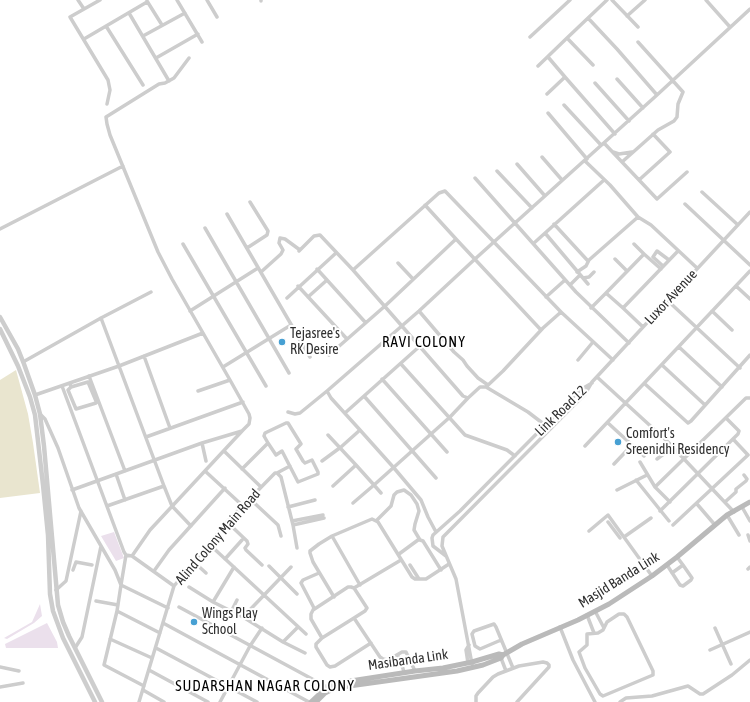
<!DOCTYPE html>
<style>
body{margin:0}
canvas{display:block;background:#fff}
</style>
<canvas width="750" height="702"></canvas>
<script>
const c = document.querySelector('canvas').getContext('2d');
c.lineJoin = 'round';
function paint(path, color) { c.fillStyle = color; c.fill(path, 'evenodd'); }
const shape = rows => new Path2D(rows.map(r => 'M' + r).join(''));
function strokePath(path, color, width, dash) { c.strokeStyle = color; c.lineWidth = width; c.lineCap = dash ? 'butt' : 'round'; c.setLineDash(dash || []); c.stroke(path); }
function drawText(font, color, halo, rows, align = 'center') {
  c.font = font + ' "Asap Condensed",sans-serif'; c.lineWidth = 4; c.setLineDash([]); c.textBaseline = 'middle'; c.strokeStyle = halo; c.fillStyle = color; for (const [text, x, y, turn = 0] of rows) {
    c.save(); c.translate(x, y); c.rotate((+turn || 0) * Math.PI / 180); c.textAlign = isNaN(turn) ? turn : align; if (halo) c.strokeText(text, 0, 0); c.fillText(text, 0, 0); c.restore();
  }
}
const green = shape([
 [114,532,124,558,116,561,101,536],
 [40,604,42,616,34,623,7,639,4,638,32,622],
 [47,623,57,642,58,648,6,648,5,644]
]);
const water = shape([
 [16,370,28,414,33,443,40,493,0,498,0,380]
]);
const minor = shape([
 [78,0,84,9],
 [100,0,70,17,108,80,110,90,107,104],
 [177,0,202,42],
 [207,0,217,17],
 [261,0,261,1],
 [612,0,638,27],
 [706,0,730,27],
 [147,1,162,25],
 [129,13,169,81],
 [627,16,645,0],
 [588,18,617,49,657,95],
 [106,26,143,85],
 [143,36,185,13],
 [530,37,570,0],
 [567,38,593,65],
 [84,39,147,2],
 [156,58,198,34],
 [538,66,567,38,607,0],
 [565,77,615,134],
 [617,79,643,108],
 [595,83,629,121],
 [547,94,565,77,548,57],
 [564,105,601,145],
 [548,113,587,159],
 [604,143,657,199,687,172],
 [613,152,619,154,632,152],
 [542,157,562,180],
 [585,161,610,185,638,217,651,225,697,268],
 [622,162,658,130,674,121,677,117,678,104,683,92,638,42],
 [517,164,545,196],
 [497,171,532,208],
 [475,178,576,292,629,343],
 [639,180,670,152,653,134],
 [702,192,738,225],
 [685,204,750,265],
 [425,205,456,239],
 [227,214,310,357],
 [554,224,588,261],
 [205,228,289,373],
 [0,229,123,166],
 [545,233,588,284],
 [534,243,604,180],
 [183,244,266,386],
 [634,244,644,254],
 [247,248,267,235,268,231,250,202],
 [299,251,314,236,320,235,353,270,463,396,468,398,480,387,486,387],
 [615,259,627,271],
 [398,263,413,279],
 [663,266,653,257,657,251,669,260],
 [317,269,327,280],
 [661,269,644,254,606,293,623,308,678,251],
 [353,270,439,193,445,191,561,312],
 [261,272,281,254,283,250,279,243,280,238,285,239,300,250],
 [577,272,586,266,589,260,638,217],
 [583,278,589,277,594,272],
 [570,285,580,275],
 [298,286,347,339],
 [736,286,750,299],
 [308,297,327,280,365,322],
 [546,297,565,280],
 [287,298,336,253],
 [667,300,740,368],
 [591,308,606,293],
 [623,308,643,327],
 [190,311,258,268],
 [419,311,454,352,463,360,467,366,478,378,488,385],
 [712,311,732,330],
 [101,318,164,486,107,506],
 [679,347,722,387],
 [329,355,385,306,456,239,541,330],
 [144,356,170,428],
 [578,360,593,342],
 [23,362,101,318,151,292],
 [401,364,465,435,507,450,515,456],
 [662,365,705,405],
 [223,367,291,325],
 [89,376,125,471],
 [597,377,668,442,734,512],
 [382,379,447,452],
 [70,383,71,387,68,390,76,409,96,403,96,401,88,382,71,387],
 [645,384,688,423,691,421,750,355],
 [62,386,124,552,126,555,132,556,174,586],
 [198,391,230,380],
 [35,395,119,366,203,333],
 [364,396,436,478],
 [288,412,295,414,300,413,327,391],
 [345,413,420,346],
 [40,414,45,419,58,448,79,508,115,570,121,585,117,611,160,633],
 [608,423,644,456],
 [545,425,528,412,486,387,503,371,543,328,561,312,613,360],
 [360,430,331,398,327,391,419,311,475,259,657,95,750,9],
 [328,435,356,465],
 [146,437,243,402],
 [202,443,206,461],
 [585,446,750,271],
 [224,451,261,487],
 [657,459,673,447],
 [322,461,341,447,360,430,394,468,421,500,428,517,436,532],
 [640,462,655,487,670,502],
 [614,464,632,445],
 [242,469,268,443,264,436,265,433,286,423,288,423,301,444,296,449,303,461,305,463,312,460,318,472,318,474,298,482,282,451,276,455,268,443],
 [205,471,243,506],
 [277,473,290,466],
 [116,474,125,500],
 [636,480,669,521],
 [164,486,172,506,191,526],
 [333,486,356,465,374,485,450,417,468,398],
 [655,487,746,398,750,398],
 [72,490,202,443,242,431],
 [617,490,647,475],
 [249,498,278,525,281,536],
 [725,502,736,492,736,489,746,481,747,479,744,475],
 [353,503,374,485,381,493],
 [697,504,715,525],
 [288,507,315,500],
 [742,507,750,521],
 [660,511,738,434,739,431,726,418],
 [727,515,739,535],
 [377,520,391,506,394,495,397,492,404,490,411,495,417,504,419,511,415,524,414,530,420,540],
 [292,521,323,515],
 [227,522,247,541,248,544,245,548,246,550,262,565],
 [608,522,620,538],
 [293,525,324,518],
 [673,525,748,455,733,439],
 [589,531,608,515,652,576],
 [748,535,750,541],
 [332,536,360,585],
 [624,537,651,518],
 [209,544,306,634],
 [399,554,418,540,420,540,423,541,441,570],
 [126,555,121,585,168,608],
 [132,556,150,530,243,430,249,424,250,418,249,414,230,380,172,279,158,252,110,135,107,124,106,117,159,84,165,83,174,78,189,58],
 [446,556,433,546,432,538,433,535,460,511,580,390,592,383],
 [225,559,242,540],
 [195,563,206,573],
 [410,565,419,579,426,579,449,564],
 [667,565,680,585,683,586,691,580,692,578,683,565,677,557],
 [269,566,297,594],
 [748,569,750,567],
 [73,570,76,562,92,565],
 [154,571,169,550,225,488],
 [319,573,303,580,301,583,314,608,311,614,311,619,322,638,316,644,316,647,327,665,330,667,335,666,371,643],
 [672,573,683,565],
 [189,587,213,602,243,617,283,642,305,653],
 [354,588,401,560],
 [56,590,66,581,81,511],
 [334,597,313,562,310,553,310,551,319,544,332,536,372,519,378,522,412,577,415,579,419,579],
 [96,601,118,605],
 [213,602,234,567],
 [179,607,327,687],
 [232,610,237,600],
 [313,610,348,587,351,587,354,588,367,608,365,611,354,618,380,657,383,659,388,660,402,652,406,652,415,671],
 [117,611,104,665,144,686],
 [595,611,604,628],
 [619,614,624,614,627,617,653,671,653,675,603,696,600,694,585,668,579,652,587,645,587,634,598,633,603,630,607,622,619,614],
 [587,615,594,633],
 [243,617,291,567],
 [163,623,309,702],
 [560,627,573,660,595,702],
 [715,628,731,664],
 [322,638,354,618],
 [110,639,152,658],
 [501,640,480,649,475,646,472,634,474,631,494,624,496,627,513,668],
 [283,642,298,627],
 [75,648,82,637,101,546],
 [156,648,257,702],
 [710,650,750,632],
 [397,655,400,659,404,672],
 [501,658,506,671],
 [468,663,466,650,469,645],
 [472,664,456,579,442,546,443,537,585,394,592,382,750,212],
 [0,667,19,671],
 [149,670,208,702],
 [0,687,23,683],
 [143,690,164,702],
 [139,702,174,586,227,522,275,473,277,473,281,477,293,525,297,548],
 [220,702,250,646,262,628],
 [476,702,476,696,478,693,493,677,498,674,519,666,543,662,547,663,549,665,549,667,517,702],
 [620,702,626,698,652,696,688,686,700,694,703,694,732,675,750,660]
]);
const tertiary = shape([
 [0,317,18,349,24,364,35,395,40,414,44,446,58,605,63,622,69,636,102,702],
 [0,329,18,366,30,397,35,415,43,485,48,535,50,594,53,611,63,638,95,702]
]);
const secondary = shape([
 [311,702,327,687,344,682,415,671,443,668,472,662,499,654,503,655,522,644,578,620,609,604,652,576,677,557,727,515,750,502],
 [316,702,325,693,335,688,457,671,483,665,501,658,503,655]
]);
const markers = [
 [282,342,4,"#47a0d3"],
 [618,442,4,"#47a0d3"],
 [194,622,4,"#47a0d3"]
];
const streetNames = [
 ["Luxor Avenue",671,297,-47],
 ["Link Road 12",561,411,-44],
 ["Alind Colony Main Road",218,537,-49],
 ["Masjid Banda Link",619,580,-32],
 ["Masibanda Link",408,660,-8]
];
const poiNames = [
 ["Tejasree's",290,334],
 ["RK Desire",290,350],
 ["Comfort's",626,434],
 ["Sreenidhi Residency",626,450],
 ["Wings Play",202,614],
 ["School",202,630]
];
const neighbourhoodNames = [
 ["RAVI COLONY",424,342],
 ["SUDARSHAN NAGAR COLONY",265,686]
];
paint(green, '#ebe0ec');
paint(water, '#e9e5cf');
strokePath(minor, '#cdcdcd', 3.5);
strokePath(tertiary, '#cdcdcd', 4.5);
strokePath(secondary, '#bababa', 5);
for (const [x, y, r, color] of markers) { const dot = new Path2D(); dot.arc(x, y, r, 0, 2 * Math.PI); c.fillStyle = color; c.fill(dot); strokePath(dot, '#fff', 1.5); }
drawText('14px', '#303030', '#fff', streetNames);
drawText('14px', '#303030', '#fff', poiNames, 'left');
c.letterSpacing = '1px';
drawText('15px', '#000', '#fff', neighbourhoodNames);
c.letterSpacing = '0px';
</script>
